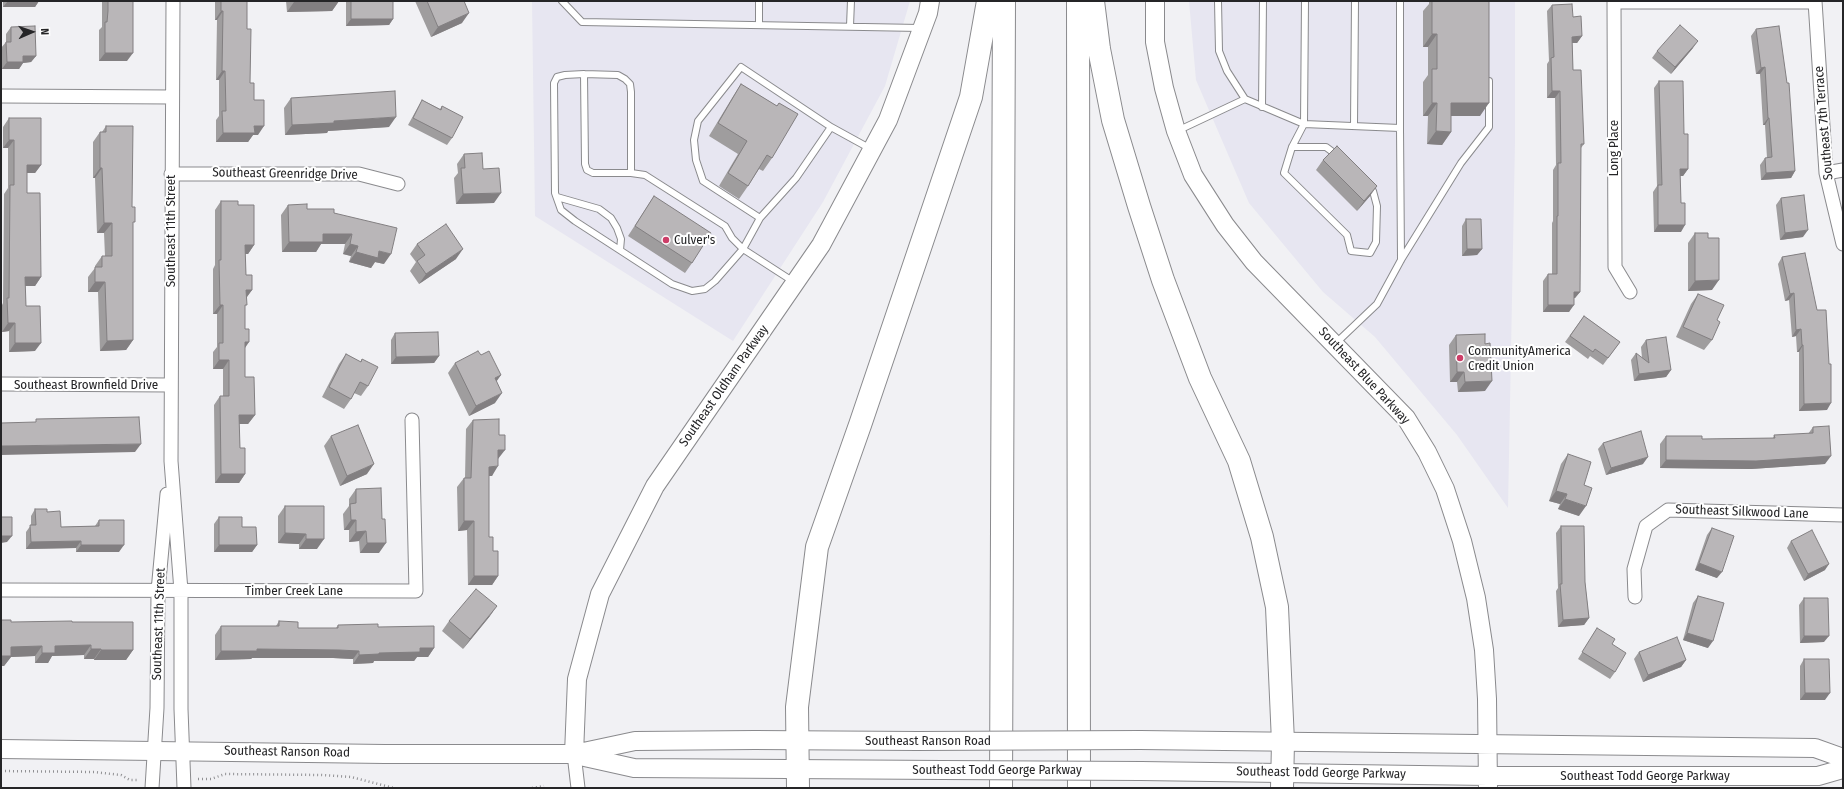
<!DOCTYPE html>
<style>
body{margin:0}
#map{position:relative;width:1844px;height:789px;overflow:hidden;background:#f1f1f4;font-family:"Fira Sans Condensed",sans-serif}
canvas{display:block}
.frame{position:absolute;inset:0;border:2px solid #252527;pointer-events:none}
.north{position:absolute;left:12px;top:12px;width:40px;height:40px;-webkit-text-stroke:3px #fff;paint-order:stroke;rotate:88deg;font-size:11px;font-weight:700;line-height:16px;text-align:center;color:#252527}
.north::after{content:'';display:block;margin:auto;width:14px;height:18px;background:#252527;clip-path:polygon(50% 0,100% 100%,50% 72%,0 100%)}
</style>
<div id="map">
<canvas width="1844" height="789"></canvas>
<div class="frame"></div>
<div class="north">N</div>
</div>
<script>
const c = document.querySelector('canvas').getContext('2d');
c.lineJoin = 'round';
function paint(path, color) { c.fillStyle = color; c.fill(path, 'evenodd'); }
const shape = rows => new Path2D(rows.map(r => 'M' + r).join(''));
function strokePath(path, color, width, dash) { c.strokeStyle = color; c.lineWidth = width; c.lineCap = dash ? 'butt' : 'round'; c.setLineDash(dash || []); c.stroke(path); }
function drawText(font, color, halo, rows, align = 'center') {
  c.font = font + ' "Fira Sans Condensed",sans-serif'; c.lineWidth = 4; c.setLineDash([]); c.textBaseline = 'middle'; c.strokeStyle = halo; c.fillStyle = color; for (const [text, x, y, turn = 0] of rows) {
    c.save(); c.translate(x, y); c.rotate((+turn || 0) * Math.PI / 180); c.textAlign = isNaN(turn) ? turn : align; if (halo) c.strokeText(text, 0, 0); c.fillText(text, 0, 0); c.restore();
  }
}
const built = shape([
 [532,1,910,1,885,86,823,202,733,341,535,216],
 [1189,1,1515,1,1515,142,1508,508,1457,435,1375,337,1323,292,1249,203,1196,80]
]);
const path = shape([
 [1,771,94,772,121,775,130,780,139,780],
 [198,779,211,779,225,774,322,775,351,777,394,788],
 [532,788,544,786]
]);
const lane = shape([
 [562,1,582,22,920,28],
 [1218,1,1219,51,1227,71,1245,99],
 [1305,1,1304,124,1292,147,1284,173,1347,235,1351,251,1370,253,1376,242,1377,206,1373,191,1367,185],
 [759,25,759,1],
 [850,26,851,1],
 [584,74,565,75,557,77,554,83,555,193,561,210,575,221,672,284,692,291,705,289,715,281,743,249,732,238,725,226,645,175,631,173,631,92,630,84,625,79,618,75,584,74,585,164,587,170,593,173,631,173],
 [1262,107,1263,1],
 [1354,126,1355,1],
 [1400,128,1400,1],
 [1177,131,1245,99,1304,124,1400,128,1401,260],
 [1292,147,1326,147,1338,156],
 [557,197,599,209,611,218,617,228,621,239,620,250],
 [760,218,796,178,831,127],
 [794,282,743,249,760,218,703,181,696,160,694,140,698,121,741,67,831,127,871,149],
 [1336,343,1377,304,1401,260,1461,163,1489,127,1489,81]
]);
const street = shape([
 [173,1,171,461,181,591,181,709,184,788],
 [1614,1,1615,267,1630,292],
 [1815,1,1826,173,1843,244],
 [1614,2,1815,2],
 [1,96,172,97],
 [1826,173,1843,170],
 [171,174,359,174,398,184],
 [1,384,170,385],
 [1,590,416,591,412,420],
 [1635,597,1634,569,1646,526,1668,510,1843,515],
 [574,754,578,788],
 [152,788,157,708,158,591,167,494]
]);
const secondary = shape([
 [1155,1,1155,42,1164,88,1176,131,1193,175,1225,225,1254,262,1406,418,1427,452,1445,489,1462,541,1476,598,1484,650,1487,699,1488,788],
 [1140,740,1815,748,1843,758],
 [1,749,385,754,574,754,635,741,755,740,918,741],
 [574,754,577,679,600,594,655,486,821,245,888,120,928,13,930,1],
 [580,756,634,768,942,770],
 [1141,771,1488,776,1818,776,1843,769]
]);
const highway = shape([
 [1078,1,1079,788],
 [1093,1,1099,49,1113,120,1139,206,1163,280,1200,378,1239,461,1262,537,1277,607,1283,742,1282,788],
 [798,788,797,707,817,547,860,425,971,97,988,1],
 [1001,788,1004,1]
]);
const secondaryBridge = shape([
 [918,741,1140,740],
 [942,770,1141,771]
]);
const wall = shape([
 [3,1,39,1,35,7,3,7],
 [102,1,133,1,127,61,99,61,99,30,102,27],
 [215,1,247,1,247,29,250,83,254,100,258,135,253,135,248,142,216,142,216,120,219,116,219,80,216,80,217,20,215,20],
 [286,1,339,1,332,11,287,12],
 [346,1,393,1,393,19,389,25,346,26],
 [415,1,464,1,462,23,431,37],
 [1429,1,1489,1,1480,116,1451,116,1451,132,1442,145,1427,144,1428,116,1423,116,1423,82,1428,75,1428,47,1423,47,1423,11,1429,4],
 [1552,5,1573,17,1582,36,1577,43,1572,43,1573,70,1584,144,1581,148,1580,292,1575,298,1574,298,1569,312,1543,312,1543,281,1548,274,1552,274,1552,223,1553,221,1553,170,1556,165,1555,98,1547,98,1547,64,1549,61,1547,11],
 [11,27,36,56,31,62,23,63,19,69,2,69,1,48,6,42,6,34],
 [1756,29,1795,171,1791,178,1761,180,1760,165,1765,158,1767,158,1765,125,1763,125,1760,74,1756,74,1751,36],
 [1693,48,1671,74,1652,58,1657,51],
 [1659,81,1684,134,1688,169,1683,176,1680,176,1681,232,1654,232,1653,192,1657,186,1654,88],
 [741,84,777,106,779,103,772,158,763,171,759,169,748,186,739,199,719,186,738,154,709,136,732,98],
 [291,98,389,127,328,131,327,133,285,135,284,108],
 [422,100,440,109,442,106,452,138,447,145,408,125,418,107],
 [9,118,41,165,35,173,27,173,27,193,41,277,35,286,25,286,26,306,35,351,9,352,9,331,2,332,1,307,3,303,4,194,8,188,8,148,3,148,3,127],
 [106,126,132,207,133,226,133,340,126,350,100,351,98,292,88,292,88,277,95,268,95,266,102,256,105,256,104,233,97,233,95,178,93,178,93,142,100,132,102,132],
 [464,154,483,169,494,203,456,204,454,178,458,173,457,164],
 [1323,160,1370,196,1357,211,1316,170],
 [654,196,692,263,685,273,628,236],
 [1781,198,1803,237,1780,240,1776,205],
 [221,201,238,205,254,245,248,254,245,254,246,275,252,290,247,297,245,307,245,377,255,415,248,424,239,424,240,448,245,474,239,483,215,483,214,405,220,396,223,396,223,369,213,369,213,352,217,347,217,314,213,314,213,269,215,265,215,210],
 [288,205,307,209,334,213,384,264,375,262,371,268,349,262,351,256,343,254,345,244,321,244,316,252,282,252,281,215],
 [1466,219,1482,249,1477,255,1462,256,1462,226],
 [1695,233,1708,238,1712,290,1688,291,1688,243],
 [417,244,456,259,419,284,410,271,416,262,410,254],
 [1805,253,1827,410,1799,411,1799,352,1797,352,1796,336,1792,337,1789,300,1785,301,1778,264,1782,257],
 [1698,294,1717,320,1712,340,1704,350,1676,337,1691,304],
 [1584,316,1620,342,1603,365,1590,356,1588,359,1565,342],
 [395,333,439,356,434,363,391,364,391,340],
 [1456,335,1485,391,1458,392,1457,382,1450,382,1449,345],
 [1646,340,1671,370,1666,377,1634,381,1631,360,1636,353,1642,358,1641,347],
 [346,354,360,362,362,359,368,386,361,396,354,393,351,399,344,409,322,397,339,364],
 [481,355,501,375,496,381,495,403,469,416,448,373,455,363],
 [473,420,498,459,492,476,489,476,489,537,498,576,492,585,468,585,467,530,458,531,457,487,464,478,465,478,466,429],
 [1813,427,1825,464,1751,469,1660,468,1660,444,1666,436,1702,439,1773,438,1774,435,1808,434],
 [331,436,367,474,340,486,324,446],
 [1603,443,1643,464,1606,475,1598,449],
 [1568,454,1579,516,1558,509,1560,504,1549,501,1561,464],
 [356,489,379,553,360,553,359,541,349,542,349,530,344,530,343,514,349,506,349,499],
 [285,506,317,549,299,549,299,544,278,543,278,516],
 [35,509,47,512,61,527,95,526,99,520,119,552,76,552,76,548,26,549,26,532,31,525,31,516],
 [219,517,242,527,257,545,252,552,214,552,214,524],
 [1561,526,1585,582,1589,618,1584,625,1558,627,1556,591,1558,588,1556,533],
 [1712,528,1717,578,1695,570,1707,535],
 [1791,541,1825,570,1804,581,1787,548],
 [1698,596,1708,648,1683,640,1693,603],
 [1804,598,1824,642,1800,643,1799,605],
 [490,616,463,649,442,631,449,621],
 [1,620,11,622,72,622,133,650,126,660,94,660,94,659,84,659,84,655,52,656,48,663,35,663,35,656,11,657,4,666,1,666],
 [279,621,298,628,336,628,338,625,378,627,434,648,428,657,417,657,414,661,374,661,373,663,353,664,353,659,333,658,252,658,251,659,215,660,215,635,221,626,276,626],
 [1597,628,1612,644,1615,672,1610,679,1578,659],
 [1639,652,1686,660,1681,667,1643,682,1634,659],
 [1804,659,1825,700,1800,700,1800,666]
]);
const shadedWall = shape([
 [8,1,39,1,35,7,3,7],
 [339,1,332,11,287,12,294,2],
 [221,11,223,11,217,20,215,20],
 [469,13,462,23,431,37,438,27],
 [351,19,393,19,389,25,346,26],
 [1432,34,1437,34,1428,47,1423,47],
 [1582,36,1577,43,1568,43,1572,37],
 [1698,41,1693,48,1671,74,1675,67],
 [105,53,133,53,127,61,99,61],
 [23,56,36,56,31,62,23,63,19,69,2,69,7,62],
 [1765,67,1760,74,1756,74,1761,68],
 [222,71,225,71,219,80,216,80],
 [1552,91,1560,91,1555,98,1547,98],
 [1432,103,1437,103,1428,116,1423,116],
 [1451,103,1489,103,1480,116,1442,116],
 [396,117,389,127,328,131,327,133,285,135,292,125,334,121],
 [1768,118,1769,118,1765,125,1763,125],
 [254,126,264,126,258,135,253,135,248,142,216,142,223,133],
 [1436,131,1451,132,1442,145,1427,144],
 [9,140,14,140,8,148,3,148],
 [27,165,41,165,35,173,21,173],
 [100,168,102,168,95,178,93,178],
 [1680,169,1688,169,1683,176,1676,176],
 [1795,171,1791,178,1761,180,1766,173],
 [1377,186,1370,196,1357,211,1364,201],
 [501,193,494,203,456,204,463,194],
 [104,223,112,223,104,233,97,233],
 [1658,225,1685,225,1681,232,1654,232],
 [1808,230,1803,237,1780,240,1785,233],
 [323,234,352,234,345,244,321,244,316,252,282,252,289,242],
 [350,244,358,246,351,256,343,254],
 [245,245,254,245,248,254,239,254],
 [463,249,456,259,419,284,426,274],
 [1467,249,1482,249,1477,255,1462,256],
 [379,251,391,254,384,264,375,262,371,268,349,262,356,252],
 [25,277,41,277,35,286,19,286],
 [1719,280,1712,290,1688,291,1695,281],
 [95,282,105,282,98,292,88,292],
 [246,290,252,290,246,298],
 [1574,292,1580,292,1575,298,1569,299],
 [1794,293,1789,300,1785,301,1790,294],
 [220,305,223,305,217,314,213,314],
 [1548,305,1574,305,1569,312,1543,312],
 [8,323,15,323,9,331,2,332],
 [1801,329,1796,336,1792,337,1796,330],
 [133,340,126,350,100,351,107,341],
 [245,342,249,342,243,351],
 [15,343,41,343,35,351,9,352],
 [1802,345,1803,345,1799,352,1797,352],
 [439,356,434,363,391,364,396,357],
 [219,360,229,360,223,369,213,369],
 [1671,370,1666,377,1634,381,1639,374],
 [1457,372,1464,372,1457,382,1450,382],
 [501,375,494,385,495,378],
 [1492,381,1485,391,1458,392,1465,382],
 [502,393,495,403,469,416,476,406],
 [1831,403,1827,410,1799,411,1804,404],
 [239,415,255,415,248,424,233,424],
 [141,444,135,452,1,455,1,446],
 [498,450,505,450,498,459],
 [1831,456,1825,464,1751,469,1660,468,1666,460],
 [1648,457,1643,464,1606,475,1611,468],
 [374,464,367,474,340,486,347,476],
 [498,466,492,476,482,476,489,467],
 [221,474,245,474,239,483,215,483],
 [1556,491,1567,494,1560,504,1549,501],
 [1565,499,1586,506,1579,516,1558,509],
 [351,520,356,520,349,530,344,530],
 [464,521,474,521,467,530,458,531],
 [366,531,359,541,349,542,356,532],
 [285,533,306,534,299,544,278,543],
 [1,536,12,536,7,542,1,543],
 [306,539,324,539,317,549,299,549],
 [81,541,76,548,26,549,31,542],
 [367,543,386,543,379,553,360,553],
 [81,545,124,545,119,552,76,552],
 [219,545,257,545,252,552,214,552],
 [1699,563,1722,572,1717,578,1695,570],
 [1829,564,1825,570,1804,581,1808,574],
 [474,576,498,576,492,585,468,585],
 [497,606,490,616,463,649,470,639],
 [1589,618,1584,625,1558,627,1563,620],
 [1687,633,1713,641,1708,648,1683,640],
 [1804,636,1829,636,1824,642,1800,643],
 [91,645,84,655,52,656,48,663,35,663,42,653,55,646],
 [42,646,35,656,11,657,4,666,1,666,1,656,11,647],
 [420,648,434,648,428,657,417,657,414,661,374,661,373,663,353,664,359,655],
 [91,649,101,649,94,659,84,659],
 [257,649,339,650,359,651,353,659,333,658,252,658,251,659,215,660,221,651],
 [101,650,133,650,126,660,94,660],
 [1686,660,1681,667,1643,682,1648,675],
 [1805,693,1830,693,1825,700,1800,700]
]);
const building = shape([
 [108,1,133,1,133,53,105,53,105,22,107,22,108,11,108,1],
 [221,1,247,1,247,29,251,29,250,83,254,83,254,100,264,100,264,126,254,126,255,133,223,133,222,111,226,111,225,71,222,71,223,11,221,11,221,1],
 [294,1,339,1,294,2,294,1],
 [351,1,393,1,393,19,351,19,351,1],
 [427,1,464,1,469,13,438,27,427,1],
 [1432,1,1489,1,1489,103,1451,103,1451,132,1436,131,1437,103,1432,103,1432,69,1437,69,1437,34,1432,34,1432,1],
 [1572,4,1573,17,1581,16,1582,36,1572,37,1573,70,1581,70,1584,144,1581,144,1580,292,1574,292,1574,305,1548,305,1548,274,1557,274,1557,216,1558,216,1558,163,1561,163,1560,91,1552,91,1551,58,1554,57,1552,5,1572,4],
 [1680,25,1698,41,1675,67,1657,51,1680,25],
 [35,26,36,56,23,56,23,62,7,62,6,42,11,42,11,27,35,26],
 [1779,26,1787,83,1789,83,1795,171,1766,173,1765,158,1772,157,1769,118,1768,118,1765,67,1761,68,1756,29,1779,26],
 [1659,81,1683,81,1684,134,1688,134,1688,169,1680,169,1681,203,1685,203,1685,225,1658,225,1658,185,1662,185,1659,81],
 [741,84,777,106,779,103,798,114,772,158,767,155,748,186,728,173,747,141,718,123,741,84],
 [395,91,396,117,334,121,334,123,292,125,291,98,395,91],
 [422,100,441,110,442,106,463,117,452,138,413,118,422,100],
 [9,118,41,118,41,165,27,165,27,193,40,193,41,277,25,277,26,306,40,306,41,343,15,343,15,323,8,323,7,298,9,298,10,185,14,185,14,140,9,140,9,118],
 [106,126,133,126,132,207,135,207,135,222,133,222,133,340,107,341,105,282,95,282,95,267,102,267,102,256,112,256,112,223,104,223,102,168,100,168,100,132,106,132,106,126],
 [1337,146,1377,186,1364,201,1323,160,1337,146],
 [482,153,483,169,499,168,501,193,463,194,461,168,465,168,464,154,482,153],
 [1804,195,1808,230,1785,233,1781,198,1804,195],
 [654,196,711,233,692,263,635,226,654,196],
 [221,201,238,201,238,205,254,205,254,245,245,245,246,275,252,275,252,290,246,290,247,305,245,305,245,329,249,329,249,342,245,342,245,377,254,377,255,415,239,415,240,448,245,448,245,474,221,474,220,396,229,396,229,360,219,360,219,343,223,343,223,305,220,305,219,260,221,260,221,201],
 [307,204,307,209,334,209,334,213,397,228,391,254,379,251,378,258,356,252,358,246,350,244,352,234,323,234,323,242,289,242,288,205,307,204],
 [1466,219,1481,219,1482,249,1467,249,1466,219],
 [446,224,463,249,426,274,417,261,425,255,417,244,446,224],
 [1695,233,1708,233,1708,238,1719,238,1719,280,1695,281,1695,233],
 [1805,253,1817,310,1826,310,1829,364,1831,364,1831,403,1804,404,1803,345,1802,345,1801,329,1796,330,1794,293,1790,294,1782,257,1805,253],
 [1698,294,1724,305,1717,320,1720,322,1712,340,1683,327,1698,294],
 [1584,316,1620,342,1608,358,1595,349,1593,352,1570,336,1584,316],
 [438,332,439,356,396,357,395,333,438,332],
 [1485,334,1485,344,1490,343,1492,381,1465,382,1464,372,1457,372,1456,335,1485,334],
 [1666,337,1671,370,1639,374,1636,353,1649,363,1646,340,1666,337],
 [478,351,481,355,489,351,501,375,495,378,502,393,476,406,455,363,478,351],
 [346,354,361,362,362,359,378,367,368,386,360,382,351,399,329,387,346,354],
 [139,417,141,444,1,446,1,423,36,422,36,419,139,417],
 [499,419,499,435,505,435,505,450,498,450,498,466,489,467,489,537,493,537,493,551,498,551,498,576,474,576,474,521,464,521,464,478,471,478,473,420,499,419],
 [358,425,374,464,347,476,331,436,358,425],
 [1829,426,1831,456,1756,461,1666,460,1666,436,1702,436,1702,439,1775,438,1774,435,1813,433,1813,427,1829,426],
 [1641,431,1648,457,1611,468,1603,443,1641,431],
 [1568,454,1591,462,1584,485,1592,488,1586,506,1565,499,1567,494,1556,491,1568,454],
 [381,488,382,519,385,519,386,543,367,543,366,531,356,532,356,520,351,520,350,504,356,503,356,489,381,488],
 [285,506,324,506,324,539,306,539,306,534,285,533,285,506],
 [35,509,47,509,47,512,60,511,61,527,99,526,99,520,124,520,124,545,81,545,81,541,31,542,30,525,36,525,35,509],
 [1,517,12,517,12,536,1,536,1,517],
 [219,517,242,517,242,527,256,527,257,545,219,545,219,517],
 [1561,526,1584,526,1585,582,1589,618,1563,620,1560,584,1562,584,1561,526],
 [1712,528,1734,536,1722,572,1699,563,1712,528],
 [1812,530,1829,564,1808,574,1791,541,1812,530],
 [476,589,497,606,470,639,449,621,476,589],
 [1698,596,1724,603,1713,641,1687,633,1698,596],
 [1804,598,1828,598,1829,636,1804,636,1804,598],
 [1,620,11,620,11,622,72,621,72,622,133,622,133,650,101,650,101,649,91,649,91,645,55,646,55,653,42,653,42,646,11,647,11,656,1,656,1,620],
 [279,621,298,622,298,628,338,628,338,625,378,624,378,627,434,626,434,648,420,648,420,652,379,653,379,654,359,655,359,651,339,650,257,649,257,651,221,651,221,626,279,626,279,621],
 [1597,628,1615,639,1612,644,1626,653,1615,672,1582,652,1597,628],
 [1677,637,1686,660,1648,675,1639,652,1677,637],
 [1804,659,1829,659,1830,693,1805,693,1804,659]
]);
const markers = [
 [666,240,4,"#cd3e68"],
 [1460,358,4,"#cd3e68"]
];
const streetNames = [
 ["Southeast 7th Terrace",1824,123,-95],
 ["Long Place",1614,148,-90],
 ["Southeast Greenridge Drive",285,174,1],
 ["Southeast 11th Street",171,231,-90],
 ["Southeast Blue Parkway",1364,376,47],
 ["Southeast Brownfield Drive",86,385],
 ["Southeast Oldham Parkway",724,386,-55],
 ["Southeast Silkwood Lane",1742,512,2],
 ["Timber Creek Lane",294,591],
 ["Southeast 11th Street",159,624,-88],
 ["Southeast Ranson Road",928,741],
 ["Southeast Ranson Road",287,752,1],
 ["Southeast Todd George Parkway",997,770],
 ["Southeast Todd George Parkway",1321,773,1],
 ["Southeast Todd George Parkway",1645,776]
];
const poiNames = [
 ["Culver's",674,240],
 ["CommunityAmerica",1468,351],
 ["Credit Union",1468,366]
];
paint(built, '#e7e6f1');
strokePath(lane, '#8a8a8d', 8);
strokePath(street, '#8a8a8d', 15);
strokePath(secondary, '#8a8a8d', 20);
strokePath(highway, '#8a8a8d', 24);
strokePath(path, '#919194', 2.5, [1, 3]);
strokePath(lane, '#fff', 6);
strokePath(street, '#fff', 13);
strokePath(secondary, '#fff', 18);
strokePath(highway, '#fff', 22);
strokePath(secondaryBridge, '#8a8a8d', 20, []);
strokePath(secondaryBridge, '#fff', 18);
paint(wall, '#9f9d9e');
paint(shadedWall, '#827f81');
paint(building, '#b9b6b8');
strokePath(building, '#827f81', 1);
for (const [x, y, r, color] of markers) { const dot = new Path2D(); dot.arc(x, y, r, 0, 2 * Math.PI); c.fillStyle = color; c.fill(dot); strokePath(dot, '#fff', 1.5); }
drawText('13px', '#252527', '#fff', streetNames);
drawText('13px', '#252527', '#fff', poiNames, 'left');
</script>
